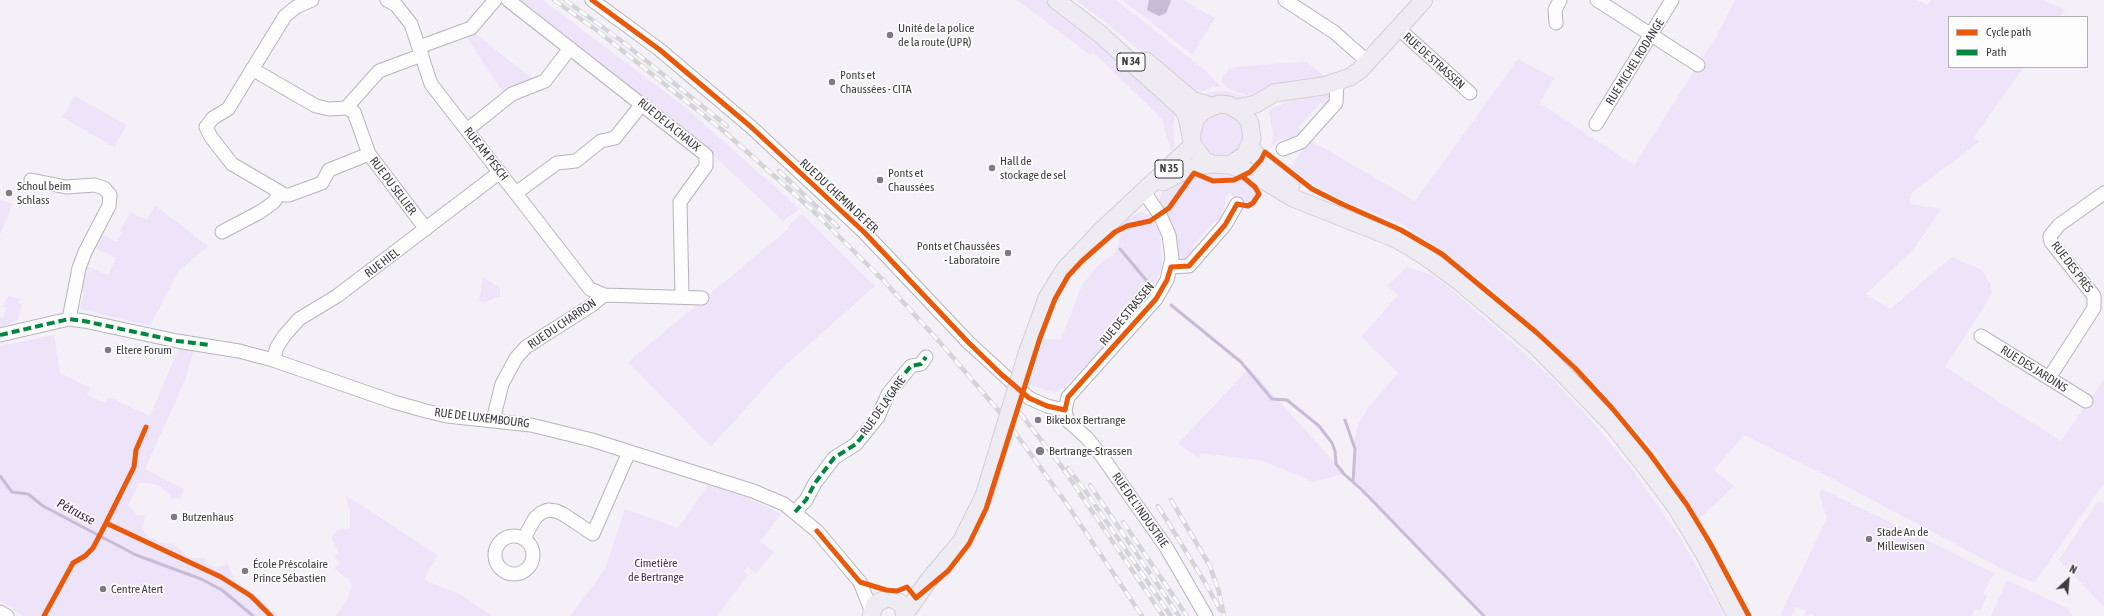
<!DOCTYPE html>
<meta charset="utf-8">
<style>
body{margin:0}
#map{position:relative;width:2104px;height:616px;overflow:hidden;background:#f4f0f8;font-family:"Asap Condensed",sans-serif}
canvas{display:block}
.legend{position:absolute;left:1948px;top:16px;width:140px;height:52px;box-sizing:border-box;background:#fdfdfd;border:1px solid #b1b0b2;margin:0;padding:5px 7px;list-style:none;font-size:12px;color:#3e3c41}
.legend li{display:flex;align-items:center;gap:8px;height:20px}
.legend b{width:20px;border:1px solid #b1b0b2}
.north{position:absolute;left:2048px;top:560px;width:40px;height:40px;-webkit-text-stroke:3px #fdfdfd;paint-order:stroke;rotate:26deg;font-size:11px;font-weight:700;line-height:16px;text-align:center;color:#3e3c41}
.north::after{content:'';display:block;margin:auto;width:14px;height:18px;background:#3e3c41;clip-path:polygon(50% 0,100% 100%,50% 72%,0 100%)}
</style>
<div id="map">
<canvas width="2104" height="616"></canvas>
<ul class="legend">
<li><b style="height:5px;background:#e8590c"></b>Cycle path</li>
<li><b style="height:5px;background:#00873e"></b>Path</li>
</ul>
<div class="north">N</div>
</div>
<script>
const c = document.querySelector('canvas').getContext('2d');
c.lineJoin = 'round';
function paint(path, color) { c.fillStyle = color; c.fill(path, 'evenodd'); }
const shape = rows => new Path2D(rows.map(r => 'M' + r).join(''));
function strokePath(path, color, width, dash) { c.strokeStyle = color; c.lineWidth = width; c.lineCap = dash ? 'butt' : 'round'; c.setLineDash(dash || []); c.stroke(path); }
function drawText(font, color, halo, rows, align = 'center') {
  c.font = font + ' "Asap Condensed",sans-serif'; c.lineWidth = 3.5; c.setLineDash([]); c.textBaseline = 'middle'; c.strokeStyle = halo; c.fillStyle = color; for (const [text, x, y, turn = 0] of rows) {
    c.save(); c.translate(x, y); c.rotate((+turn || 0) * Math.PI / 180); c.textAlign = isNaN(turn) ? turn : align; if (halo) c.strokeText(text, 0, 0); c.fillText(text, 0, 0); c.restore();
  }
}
const green = shape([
 [514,0,543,0,685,107,800,209,783,221,709,151],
 [1017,0,1044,0,1094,35,1176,111,1173,126,1175,147,1171,151,1162,119,1093,52,1090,55],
 [1075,0,1116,0,1204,69,1221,87,1213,87,1192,95,1103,20],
 [1122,0,1183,0,1215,18,1202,40,1197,41,1199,43,1193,55],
 [1735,0,1917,0,1928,5,1931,0,2043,0,2065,10,2060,17,1949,17,1949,67,2024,67,1974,137,1979,142,1910,194,1910,204,1941,209,1912,251,1866,294,1890,309,1952,257,1982,270,1990,283,1992,294,1945,367,2061,441,2104,379,2104,483,2034,583,2000,568,1827,476,1744,435,1714,470,1734,486,1699,519,1655,452,1587,375,1499,295,1447,254,1402,224,1351,204,1316,186,1290,167,1310,140,1415,201,1518,59,1554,78,1540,103,1634,165,1716,37],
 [473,32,534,80,505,95,472,46,466,34],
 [1306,61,1325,77,1275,85,1252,97,1227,88,1222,82,1223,76,1229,69,1235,67],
 [1226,91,1243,96,1249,102,1201,96,1210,92],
 [1326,91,1331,94,1333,100,1327,107,1320,103,1298,128,1304,132,1299,136,1277,141,1271,147,1273,133,1269,112,1271,109,1282,104],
 [75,96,127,125,114,147,62,117],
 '1201 135a21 21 0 1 1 42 0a21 21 0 1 1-42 0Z',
 [1191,170,1230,170,1243,177,1255,187,1259,194,1253,203,1245,206,1230,193,1226,197,1222,222,1219,226,1215,221,1193,246,1196,253,1190,258,1183,260,1178,255,1174,228,1159,200,1164,189],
 [0,200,13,204,0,234],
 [155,205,208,246,178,272,150,326,80,309,84,292,79,290,85,265,108,275,116,258,93,247,99,233,117,242,122,232,120,231,130,212,147,220],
 [1140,212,1149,215,1160,233,1162,270,1150,292,1136,311,1089,363,1061,390,1055,393,1029,385,1044,339,1061,339,1082,285,1097,267,1117,251,1122,222],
 [802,214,875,286,780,370,711,447,628,362,788,229,789,225],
 [1407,267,1431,274,1450,288,1549,375,1585,413,1632,469,1680,537,1718,605,1723,616,1487,616,1353,479,1355,449,1354,441,1359,423,1368,408,1398,373,1361,337,1398,295,1387,286],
 [483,277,500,288,500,296,485,302,479,301],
 [8,296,20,299,18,303,22,304,18,320,0,327,0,316,3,318,6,308,3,306],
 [54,335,60,373,90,388,87,395,105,403,109,397,150,416,179,348,194,351,183,385,145,469,184,489,181,498,172,499,167,492,159,486,149,483,139,483,128,505,137,515,145,515,143,529,147,538,157,539,157,542,174,544,189,558,204,558,207,560,206,564,214,567,222,566,227,563,236,582,279,616,23,616,0,601,0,346],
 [1249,368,1336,464,1344,474,1313,482,1263,461,1201,453,1199,458,1178,444],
 [708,485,748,498,781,514,760,541,774,552,756,574,747,567,744,572,748,575,717,616,570,616,605,569,625,509,678,528],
 [1822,489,1994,573,1983,594,1987,596,1980,611,1976,608,1972,616,1815,616,1809,613,1809,616,1804,616,1806,611,1796,607,1792,616,1780,616,1827,518,1819,494],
 [345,495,438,555,424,580,460,594,492,616,335,616,347,601,352,586,349,580,335,569,340,562,334,557,339,552,332,540,332,536,337,530,350,528,350,512],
 [2097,502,2104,503,2104,607,2059,560],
 [2007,580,2067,608,2073,616,1991,616]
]);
const water = shape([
 [1149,0,1170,0,1171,1,1166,13,1159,16,1147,10]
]);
const stream = shape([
 [1120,249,1152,287],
 [1171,305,1241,362,1272,399,1287,400,1319,426,1332,443,1335,451,1336,464,1344,474,1362,490,1484,616],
 [1345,420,1355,449,1353,482],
 [0,476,12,492,28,494,43,506,136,555,201,579,222,590,253,616]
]);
const minor = shape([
 [312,0,296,7,285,16,228,109,213,118,206,127,211,137,232,164,285,195,289,195,322,183,329,170,369,154],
 [387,0,396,5,411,24,431,84,590,289,604,295],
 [508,0,706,155,706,166,680,202,682,296],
 [592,0,660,50,750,126,864,232,968,342,1029,398,1047,406,1065,410],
 [1285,0,1334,32,1368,62],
 [1597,0,1698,65],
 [1556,23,1555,10,1560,0],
 [1399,29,1470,93],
 [419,47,471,28,495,0],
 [252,69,316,106,329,109,346,108,354,112,369,154,426,229],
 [346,108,379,71,422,55],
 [1596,124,1672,0],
 [467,130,512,94,545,81,570,48],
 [1283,149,1301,142,1336,103,1337,83],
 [31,180,66,187,95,185,104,188,110,195,109,206,85,252,79,268,69,319],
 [1144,192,1160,215,1169,235,1172,258,1167,280,1156,299,1068,397,1065,410,1067,420,1087,438,1101,455,1166,547,1206,616],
 [516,193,557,163,576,161,601,141,615,138,642,104],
 [222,232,260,212,274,202,280,192],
 [1171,267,1189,266,1225,225,1237,204],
 [0,335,69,319,84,321,177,341,239,351,273,360,394,402,426,411,447,416,531,425,592,440,753,491,784,504,817,531,860,582,871,610],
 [1981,336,2086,401],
 [273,360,277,347,284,336,299,319,337,296,500,172],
 [2049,378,2094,308,2094,296,2051,242,2050,236,2059,225,2104,193],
 [493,420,502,384,516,358,526,347,592,305,604,295,702,298],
 [795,512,806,500,815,483,834,458,856,444,878,417,888,394,911,366,921,364,926,357],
 '495 555a19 19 0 1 1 38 0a19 19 0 1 1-38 0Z',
 [524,538,535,518,541,513,548,510,556,511,563,514,593,534,629,452],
 [0,612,7,616]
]);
const major = shape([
 [1056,0,1100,34,1183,109,1187,117,1193,145,1204,160,1212,164,1230,165,1245,155,1252,139,1250,123,1244,114,1229,105,1219,104,1203,111,1196,118,1191,136],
 [1146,61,1192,100,1211,106],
 [1237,108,1256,104,1274,93,1323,86,1350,77,1360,70,1424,0],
 [1250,147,1261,160,1291,185],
 [1230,165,1250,172,1293,198,1394,238,1412,248,1429,259,1460,282,1538,348,1613,425,1655,479,1676,507,1705,555,1736,616],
 [1163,182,1189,168,1212,164],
 [1027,354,1047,298,1065,269,1101,231,1193,145],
 [905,614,928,581,961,542,984,496],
 [871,616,875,604,887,598,893,599,902,604,905,616]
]);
const rail = shape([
 [554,0,599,32,726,133,809,207,884,281,944,347,1003,416,1064,500,1142,616],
 [565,0,619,39,727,126],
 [779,171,838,227],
 [1020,413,1062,467,1163,616],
 [1068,468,1087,493,1171,616],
 [1090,485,1179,616],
 [1171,500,1210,566,1219,592,1224,616],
 [1158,506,1206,584,1220,610],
 [1123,522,1187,616]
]);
const majorBridge = shape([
 [984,496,1027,354]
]);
const quiet = shape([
 [0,335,69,319,84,321,177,341,209,345],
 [795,512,806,500,815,483,834,458,856,444,878,417,888,394,911,366,921,364,926,357]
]);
const cycleway = shape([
 [592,0,660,50,750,126,864,232,968,342,1001,374,1029,398,1047,406,1065,410,1068,397,1156,299,1167,280,1171,267,1189,266,1225,225,1237,204,1248,206,1253,203,1259,194,1255,187,1243,177],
 [106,523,221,577,251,596,271,616],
 [817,531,860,582,886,590,897,591,907,587,916,598,948,571,969,544,986,509,1040,338,1055,299,1068,276,1082,261,1115,232,1127,226,1150,221,1169,208,1194,173,1213,181,1234,180,1250,172,1261,160,1265,152,1312,189,1342,204,1401,230,1442,254,1536,332,1575,368,1612,408,1650,454,1687,505,1710,543,1749,616],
 [44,616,73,563,85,556,93,548,104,527,134,467,136,450,146,427]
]);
const markers = [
 [890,35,4,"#7e7b81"],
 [832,82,4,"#7e7b81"],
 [992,168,4,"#7e7b81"],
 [880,180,4,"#7e7b81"],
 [9,193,4,"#7e7b81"],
 [1008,253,4,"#7e7b81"],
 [108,350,4,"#7e7b81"],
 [1038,420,4,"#7e7b81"],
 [1040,451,5,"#7e7b81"],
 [174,517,4,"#7e7b81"],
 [1869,539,4,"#7e7b81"],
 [245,571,4,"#7e7b81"],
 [103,589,4,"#7e7b81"]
];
const shields = [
 [1131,62,28],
 [1169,169,28]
];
const shieldNames = [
 ["N 34",1131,62],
 ["N 35",1169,169]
];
const poiNames = [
 ["Unité de la police",898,28],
 ["de la route (UPR)",898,42],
 ["Ponts et",840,75],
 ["Chaussées - CITA",840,89],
 ["Hall de",1000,161],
 ["stockage de sel",1000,175],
 ["Ponts et",888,173],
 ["Chaussées",888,187],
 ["Schoul beim",17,186],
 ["Schlass",17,200],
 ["Ponts et Chaussées",1000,246,"right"],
 ["- Laboratoire",1000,260,"right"],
 ["Eltere Forum",116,350],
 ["Bikebox Bertrange",1046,420],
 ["Bertrange-Strassen",1049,451],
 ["Butzenhaus",182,517],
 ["Stade An de",1877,532],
 ["Millewisen",1877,546],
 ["École Préscolaire",253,564],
 ["Prince Sébastien",253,578],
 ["Centre Atert",111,589]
];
const streetNames = [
 ["RUE DE STRASSEN",1434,61,42],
 ["RUE MICHEL RODANGE",1635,62,-58],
 ["RUE DE LA CHAUX",669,125,39],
 ["RUE AM PESCH",486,154,52],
 ["RUE DU SELLIER",393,186,53],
 ["RUE DU CHEMIN DE FER",839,196,43],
 ["RUE HIEL",382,263,-37],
 ["RUE DES PRÉS",2072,267,53],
 ["RUE DE STRASSEN",1127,314,-50],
 ["RUE DU CHARRON",562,324,-34],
 ["RUE DES JARDINS",2034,369,32],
 ["RUE DE LA GARE",883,406,-55],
 ["RUE DE LUXEMBOURG",482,418,7],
 ["RUE DE L'INDUSTRIE",1140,510,55]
];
const parkNames = [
 ["Cimetière",656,563],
 ["de Bertrange",656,577]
];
const waterNames = [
 ["Pétrusse",76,512,28]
];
paint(green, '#eee4f9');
paint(water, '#c7bbd6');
strokePath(stream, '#c7bbd6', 3);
strokePath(minor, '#b6b4ba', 15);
strokePath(major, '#d1cfd3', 19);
strokePath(minor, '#fdfdfe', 13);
strokePath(major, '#efebf3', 17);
strokePath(rail, '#d4d3d5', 4.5);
strokePath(rail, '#fdfdfd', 3, [9]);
strokePath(majorBridge, '#d1cfd3', 19, []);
strokePath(majorBridge, '#efebf3', 17);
strokePath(quiet, '#00873e', 4, [8, 4]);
strokePath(cycleway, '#e8590c', 5);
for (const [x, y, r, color] of markers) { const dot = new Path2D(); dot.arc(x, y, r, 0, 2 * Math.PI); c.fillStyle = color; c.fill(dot); strokePath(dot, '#fdfdfd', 1.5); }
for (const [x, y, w] of shields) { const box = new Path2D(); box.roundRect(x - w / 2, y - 9, w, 18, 3); c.fillStyle = '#fdfdfd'; c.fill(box); strokePath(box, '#3e3c41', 1); }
drawText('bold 11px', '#3e3c41', null, shieldNames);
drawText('12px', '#3e3c41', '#fdfdfd', poiNames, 'left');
drawText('12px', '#3e3c41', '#fdfdfd', streetNames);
drawText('12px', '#462e5d', '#fdfdfd', parkNames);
drawText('italic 13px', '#402857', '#fdfdfd', waterNames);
</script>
